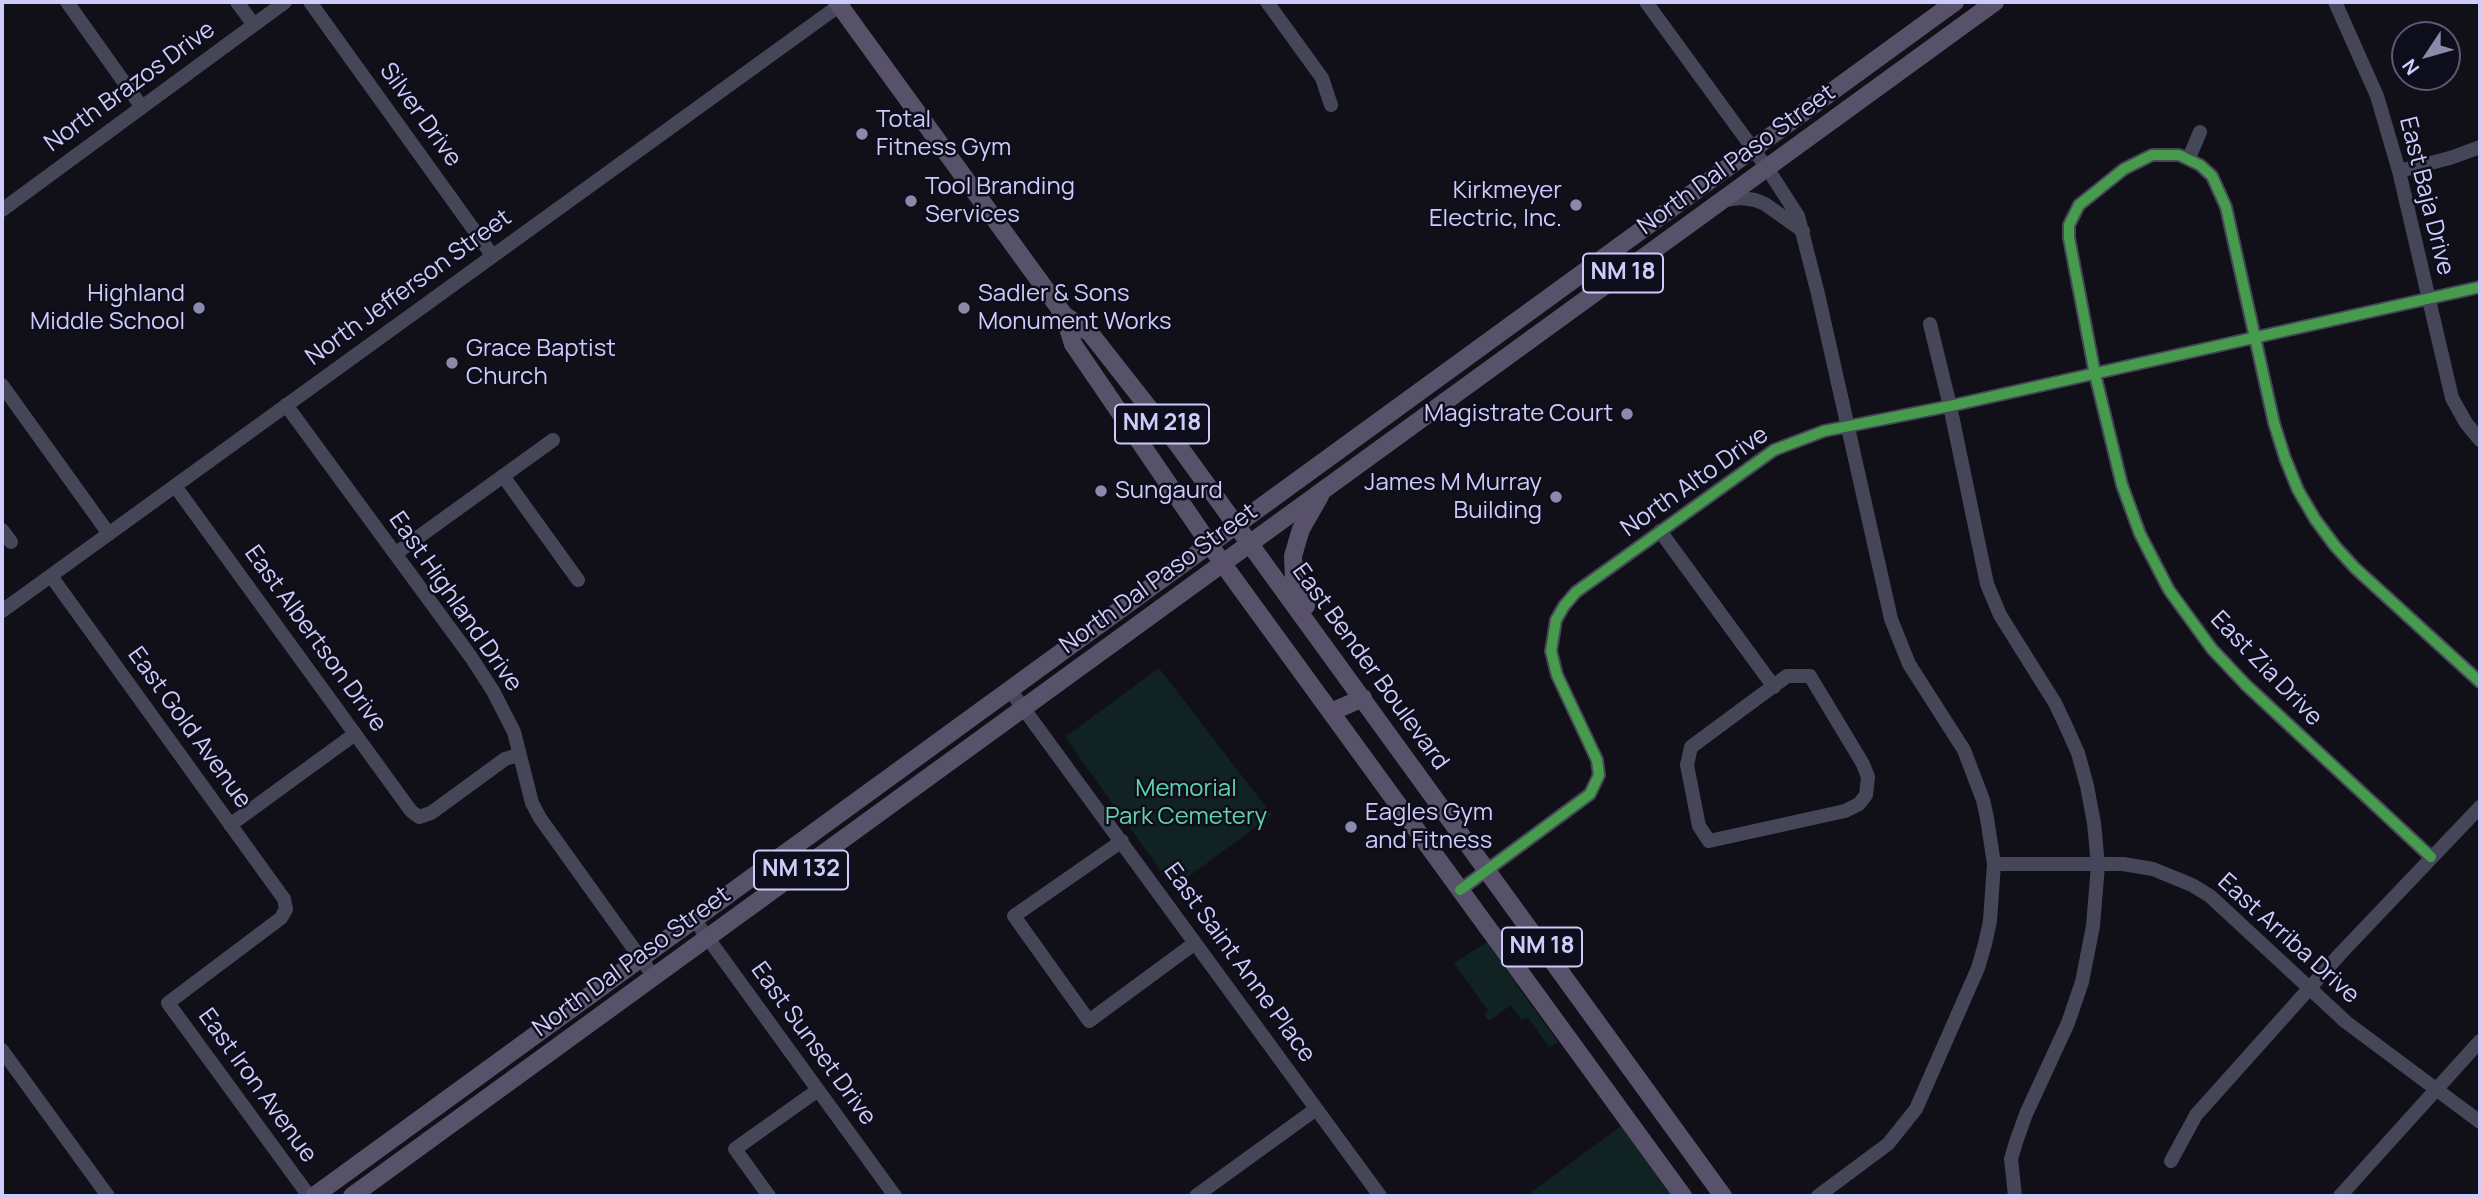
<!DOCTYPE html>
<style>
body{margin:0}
#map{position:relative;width:2482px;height:1198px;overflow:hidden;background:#111018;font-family:Manrope,sans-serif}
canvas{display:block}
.frame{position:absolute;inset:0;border:4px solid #ceccfa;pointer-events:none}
.north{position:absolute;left:2391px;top:21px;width:70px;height:70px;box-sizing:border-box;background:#0e0d1c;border:2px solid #5b5975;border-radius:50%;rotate:234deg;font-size:19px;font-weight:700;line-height:28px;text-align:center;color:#ceccfa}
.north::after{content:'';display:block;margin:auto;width:24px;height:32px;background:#8c8aab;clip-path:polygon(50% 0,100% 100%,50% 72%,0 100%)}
</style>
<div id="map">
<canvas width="2482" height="1198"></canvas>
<div class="frame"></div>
<div class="north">N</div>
</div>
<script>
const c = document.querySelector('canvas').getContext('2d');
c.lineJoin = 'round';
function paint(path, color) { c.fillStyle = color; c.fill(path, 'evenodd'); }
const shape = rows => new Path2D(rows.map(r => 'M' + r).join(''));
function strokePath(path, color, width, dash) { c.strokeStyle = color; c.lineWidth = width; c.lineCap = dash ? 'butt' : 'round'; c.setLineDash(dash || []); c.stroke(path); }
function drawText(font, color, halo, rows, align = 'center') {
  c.font = font + ' Manrope,sans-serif'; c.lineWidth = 5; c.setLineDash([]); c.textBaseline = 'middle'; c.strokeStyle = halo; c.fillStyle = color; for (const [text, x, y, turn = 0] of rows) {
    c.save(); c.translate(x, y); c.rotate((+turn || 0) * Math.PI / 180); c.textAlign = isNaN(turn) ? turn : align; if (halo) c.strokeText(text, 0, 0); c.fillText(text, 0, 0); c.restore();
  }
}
const green = shape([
 [1159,668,1272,815,1173,888,1065,737],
 [1487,942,1524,995,1558,1042,1549,1047,1528,1018,1521,1020,1511,1005,1489,1021,1484,1014,1488,1011,1454,963],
 [1621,1126,1672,1196,1526,1196,1552,1177]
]);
const minor = shape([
 [67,2,141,106],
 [237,2,254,25],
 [310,2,492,255],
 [1267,2,1322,78,1331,105],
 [1646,2,1767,168,1798,216,1818,294,1891,619,1909,664,1964,750,1983,800,1987,818,1994,864,1990,921,1985,944,1978,968,1916,1109,1888,1144,1818,1196],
 [2335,2,2377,96,2399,171,2452,398,2466,423,2480,440],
 [2189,158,2200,132],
 [2399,171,2450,158,2480,147],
 [1724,200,1741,198,1755,200,1765,204,1803,231],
 [2,210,285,2],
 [1930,324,1950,406,1987,584,2000,615,2055,703,2065,724,2078,753,2087,786,2094,823,2098,865,2093,926,2082,982,2068,1023,2026,1114,2016,1142,2011,1159,2015,1196],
 [2,385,109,534],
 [286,405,471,657,493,691,514,732,532,803,540,818,654,977],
 [503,476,578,580],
 [175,486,411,811,419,817,431,813,505,759,518,755],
 [2,530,11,542],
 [1660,531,1774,687],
 [395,554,553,440],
 [51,576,284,899,286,909,281,918,168,1003,309,1196],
 [2,611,844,2],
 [1787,676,1810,676,1863,764,1868,777,1866,795,1859,804,1845,811,1709,841,1699,826,1687,765,1691,747,1787,676],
 [1010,690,1380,1196],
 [230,825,355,734],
 [1122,841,1014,916,1089,1021,1195,943],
 [2431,857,2246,685,2212,649,2169,590,2140,534,2122,485,2095,374,2069,238,2069,225,2079,205,2124,169,2152,155,2179,155,2200,165,2212,176,2226,207,2274,423,2285,458,2298,490,2315,519,2335,546,2355,568,2480,682],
 [1994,864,2123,864,2153,869,2192,885,2210,896,2346,1022,2480,1122],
 [1460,890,1590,794,1599,775,1597,760,1557,675,1551,651,1556,620,1564,606,1576,592,1774,450,1824,431,1950,406,2480,287],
 [694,919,895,1196],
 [2,1050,108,1196],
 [2171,1161,2196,1115,2341,953,2480,807],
 [769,1196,735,1149,818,1090],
 [1196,1196,1316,1109],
 [2340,1196,2480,1041]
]);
const major = shape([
 [837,2,1049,294,1064,315,1073,344,1223,564,1683,1196],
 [1064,315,1090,333,1178,445,1723,1196],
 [1306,606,1294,578,1293,556,1301,529,1320,496],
 [1331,712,1363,698],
 [314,1196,1955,2],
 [352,1196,1995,2]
]);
const cycleway = shape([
 [2431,857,2246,685,2212,649,2169,590,2140,534,2122,485,2095,374,2069,238,2069,225,2079,205,2124,169,2152,155,2179,155,2200,165,2212,176,2226,207,2274,423,2285,458,2298,490,2315,519,2335,546,2355,568,2480,682],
 [1460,890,1590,794,1599,775,1597,760,1557,675,1551,651,1556,620,1564,606,1576,592,1774,450,1824,431,1950,406,2480,287]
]);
const markers = [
 [862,134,7,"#8c8aab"],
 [911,201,7,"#8c8aab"],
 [1576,205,7,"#8c8aab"],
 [199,308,7,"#8c8aab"],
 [964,308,7,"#8c8aab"],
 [452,363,7,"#8c8aab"],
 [1627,414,7,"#8c8aab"],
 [1101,491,7,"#8c8aab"],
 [1556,497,7,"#8c8aab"],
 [1351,827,7,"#8c8aab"]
];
const shields = [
 [1623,273,80],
 [1162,424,94],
 [801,870,94],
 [1542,947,80]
];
const shieldNames = [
 ["NM 18",1623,273],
 ["NM 218",1162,424],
 ["NM 132",801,870],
 ["NM 18",1542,947]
];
const streetNames = [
 ["North Brazos Drive",130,87,-36],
 ["Silver Drive",420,115,54],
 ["North Dal Paso Street",1737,160,-36],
 ["East Baja Drive",2426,196,76],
 ["North Jefferson Street",409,288,-36],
 ["North Alto Drive",1695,482,-35],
 ["North Dal Paso Street",1159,579,-36],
 ["East Highland Drive",455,602,55],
 ["East Albertson Drive",315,639,54],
 ["East Bender Boulevard",1370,667,54],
 ["East Zia Drive",2266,669,46],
 ["East Gold Avenue",189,728,54],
 ["East Arriba Drive",2288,939,42],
 ["North Dal Paso Street",632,962,-36],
 ["East Saint Anne Place",1239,963,54],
 ["East Sunset Drive",813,1044,54],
 ["East Iron Avenue",257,1086,54]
];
const poiNames = [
 ["Total",876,120],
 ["Fitness Gym",876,148],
 ["Tool Branding",925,187],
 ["Services",925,215],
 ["Kirkmeyer",1562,191,"right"],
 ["Electric, Inc.",1562,219,"right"],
 ["Highland",185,294,"right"],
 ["Middle School",185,322,"right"],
 ["Sadler & Sons",978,294],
 ["Monument Works",978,322],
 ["Grace Baptist",466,349],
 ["Church",466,377],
 ["Magistrate Court",1613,414,"right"],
 ["James M Murray",1542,483,"right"],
 ["Building",1542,511,"right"],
 ["Sungaurd",1115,491],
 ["Eagles Gym",1365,813],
 ["and Fitness",1365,841]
];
const parkNames = [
 ["Memorial",1186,789],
 ["Park Cemetery",1186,817]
];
paint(green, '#122');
strokePath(minor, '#464659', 14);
strokePath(major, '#58516a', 18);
strokePath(cycleway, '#469c4c', 10);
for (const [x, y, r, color] of markers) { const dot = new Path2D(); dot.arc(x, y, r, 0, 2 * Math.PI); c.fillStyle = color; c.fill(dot); strokePath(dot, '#0e0d1c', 2.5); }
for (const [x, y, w] of shields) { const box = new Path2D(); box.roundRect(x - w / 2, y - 19.5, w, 39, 5); c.fillStyle = '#0e0d1c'; c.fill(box); strokePath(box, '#ceccfa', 2); }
drawText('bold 23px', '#ceccfa', null, shieldNames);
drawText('24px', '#ceccfa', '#0e0d1c', streetNames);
drawText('24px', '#ceccfa', '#0e0d1c', poiNames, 'left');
drawText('24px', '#60d3ad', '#0e0d1c', parkNames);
</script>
